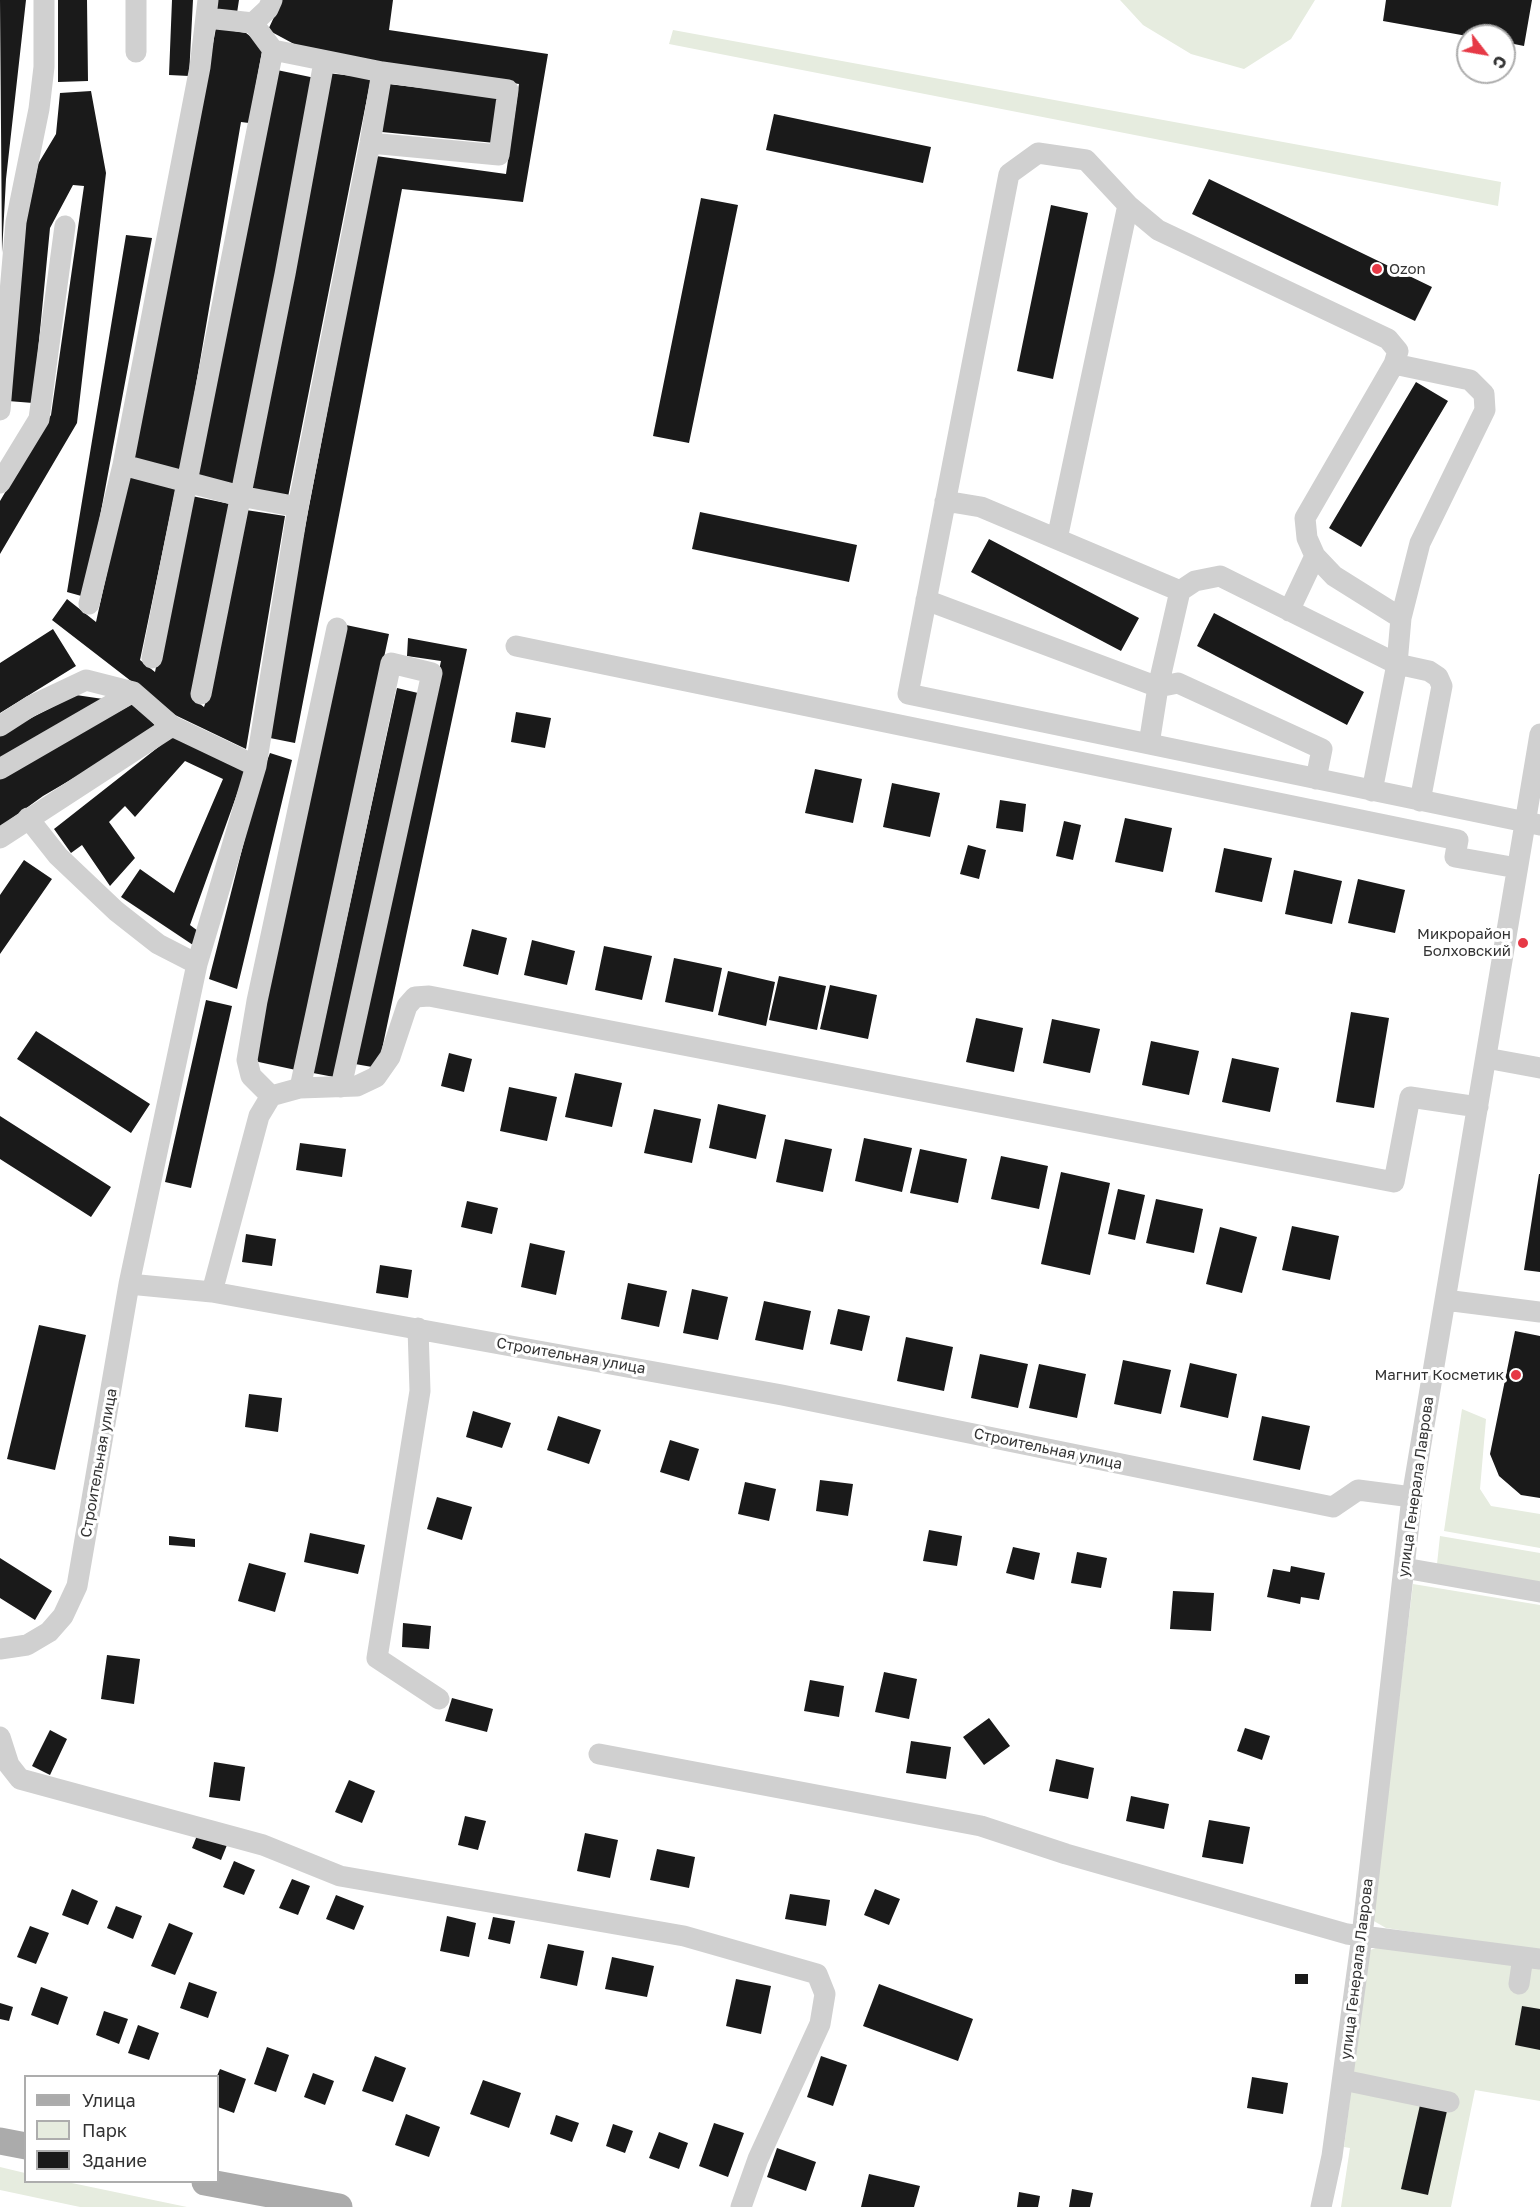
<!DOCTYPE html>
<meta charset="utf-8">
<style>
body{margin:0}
#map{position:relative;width:1540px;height:2207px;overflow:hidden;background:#fff;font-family:"Golos Text",sans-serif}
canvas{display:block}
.legend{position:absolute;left:24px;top:2075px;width:195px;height:108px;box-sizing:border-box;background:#fff;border:2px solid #adadad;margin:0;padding:8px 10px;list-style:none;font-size:18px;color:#333}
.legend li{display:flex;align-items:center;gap:12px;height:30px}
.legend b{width:30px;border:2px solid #adadad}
.north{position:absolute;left:1456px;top:24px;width:60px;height:60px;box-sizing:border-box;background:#fff;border:2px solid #adadad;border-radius:50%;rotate:121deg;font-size:16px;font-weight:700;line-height:24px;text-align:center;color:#333}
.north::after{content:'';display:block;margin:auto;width:21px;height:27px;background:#e63946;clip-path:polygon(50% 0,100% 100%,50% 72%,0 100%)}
</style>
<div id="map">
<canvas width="1540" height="2207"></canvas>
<ul class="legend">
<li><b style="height:8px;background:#ababab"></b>Улица</li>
<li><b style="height:16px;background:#e6ecdf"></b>Парк</li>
<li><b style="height:16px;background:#1a1a1a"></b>Здание</li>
</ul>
<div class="north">С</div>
</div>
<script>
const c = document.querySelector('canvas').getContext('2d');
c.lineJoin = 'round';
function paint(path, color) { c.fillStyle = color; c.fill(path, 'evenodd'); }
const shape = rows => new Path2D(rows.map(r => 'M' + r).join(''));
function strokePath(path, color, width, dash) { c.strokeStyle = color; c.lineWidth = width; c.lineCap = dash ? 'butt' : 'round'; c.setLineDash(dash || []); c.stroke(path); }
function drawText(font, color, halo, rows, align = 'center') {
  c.font = font + ' "Golos Text",sans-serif'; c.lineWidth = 6; c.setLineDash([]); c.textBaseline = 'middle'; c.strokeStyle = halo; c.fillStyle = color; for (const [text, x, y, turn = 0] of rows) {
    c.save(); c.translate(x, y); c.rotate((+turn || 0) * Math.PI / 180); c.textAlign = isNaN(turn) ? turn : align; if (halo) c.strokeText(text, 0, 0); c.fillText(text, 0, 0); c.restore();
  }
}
const green = shape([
 [1120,0,1315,0,1291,39,1244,69,1191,54,1143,25],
 [673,30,1501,182,1498,206,669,44],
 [1462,1409,1486,1419,1480,1489,1491,1506,1540,1514,1540,1548,1444,1531],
 [1440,1536,1540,1553,1540,1584,1437,1564],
 [1413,1584,1540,1605,1540,1951,1386,1928,1372,1920],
 [1383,1945,1540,1969,1540,2101,1475,2090,1451,2207,1341,2207,1350,2148,1344,2147,1368,1951],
 [0,2167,25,2173,26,2182,67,2182,187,2207,80,2207,0,2190]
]);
const building = shape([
 [0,0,26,0,6,179,2,253],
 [58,0,87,0,88,81,58,82],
 [172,0,193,0,189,76,169,75],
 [217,0,239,0,237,13,217,10],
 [282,0,393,0,389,30,548,54,523,202,402,189,295,743,265,737,376,156,506,174,519,84,307,51,268,30],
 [1386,0,1532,0,1524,46,1504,42,1504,36,1467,36,1383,21],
 [216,28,246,33,263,46,249,123,241,122,181,472,131,461],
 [277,70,315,78,233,485,194,477],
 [327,73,371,78,288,497,249,491],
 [388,84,498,97,495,143,382,132],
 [91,91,106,173,77,423,0,554,0,501,51,415,84,186,73,185,50,228,33,403,8,401,25,226,38,164,56,134,60,93],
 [774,114,931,147,923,183,766,150],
 [1209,179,1432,287,1415,321,1192,214],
 [701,198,738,205,689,443,653,436],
 [1051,205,1088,213,1053,379,1017,371],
 [126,235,152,238,85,597,67,592],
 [1416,382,1448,401,1361,547,1329,528],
 [129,473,176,487,140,660,155,672,192,496,230,504,192,698,204,707,212,683,246,510,285,516,246,749,175,715,52,620,67,599,96,622],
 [700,512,857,545,849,582,692,549],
 [989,539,1139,618,1121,651,971,572],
 [1214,613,1364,692,1347,725,1197,646],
 [346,625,389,634,296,1070,254,1061],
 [53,629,76,666,0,713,0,663],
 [408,638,467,649,378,1068,355,1064,441,661,407,656],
 [397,688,418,693,334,1077,313,1073],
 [76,695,103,699,0,763,0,734],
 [136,702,158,729,43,796,0,827,0,778],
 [516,712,551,718,545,748,511,742],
 [175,734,246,769,190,925,198,931,193,945,121,897,140,869,174,893,223,779,185,761,135,817,125,806,109,822,135,858,110,886,82,845,71,853,54,829],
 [270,753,292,760,237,989,209,979,260,779],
 [815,769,862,779,853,823,805,813],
 [892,783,940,793,930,837,883,827],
 [1000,800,1026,804,1023,832,996,828],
 [1125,818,1172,828,1163,872,1115,862],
 [1064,821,1081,825,1073,860,1056,856],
 [968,845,986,850,979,879,960,874],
 [1224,848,1272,858,1262,902,1215,892],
 [24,860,52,879,0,954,0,895],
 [1294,870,1342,881,1332,924,1285,914],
 [1358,879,1405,890,1395,933,1348,923],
 [472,929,507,938,498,975,463,966],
 [532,940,575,951,567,985,524,975],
 [604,946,652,956,642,1000,595,990],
 [674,958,722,968,713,1012,665,1002],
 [728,971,775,982,766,1026,718,1015],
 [779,976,826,986,817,1030,769,1020],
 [830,985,877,995,868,1039,820,1029],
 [206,1000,232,1006,191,1188,165,1182],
 [1351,1012,1389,1018,1374,1108,1336,1102],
 [976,1018,1023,1028,1014,1072,966,1062],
 [1052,1019,1100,1029,1090,1073,1043,1063],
 [36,1031,150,1104,131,1133,17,1059],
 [1151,1041,1199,1051,1189,1095,1142,1085],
 [449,1053,472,1059,464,1092,441,1086],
 [1232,1058,1279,1068,1270,1112,1222,1102],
 [575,1073,622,1083,612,1127,565,1117],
 [509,1087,557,1097,547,1141,500,1131],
 [718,1104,766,1115,756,1159,709,1148],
 [654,1109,701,1119,692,1163,644,1153],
 [0,1116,111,1187,91,1217,0,1159],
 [864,1138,912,1148,902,1192,855,1181],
 [785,1139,832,1149,823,1192,776,1182],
 [300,1143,346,1149,342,1177,296,1170],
 [920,1149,967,1159,958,1203,910,1193],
 [1001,1156,1048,1166,1039,1209,991,1199],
 [1061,1172,1110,1183,1090,1275,1041,1264],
 [1539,1174,1540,1174,1540,1272,1524,1270],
 [1118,1189,1145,1195,1135,1240,1108,1234],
 [1156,1199,1203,1209,1194,1253,1146,1243],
 [467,1201,498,1208,492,1234,461,1227],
 [1292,1226,1339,1236,1330,1280,1282,1270],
 [1220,1227,1257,1237,1242,1293,1206,1284],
 [246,1234,276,1239,272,1266,242,1262],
 [530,1243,565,1251,556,1295,521,1287],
 [380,1265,412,1270,408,1298,376,1293],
 [628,1283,667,1291,659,1327,621,1319],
 [692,1289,728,1297,718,1340,683,1333],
 [764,1301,811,1311,803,1350,755,1340],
 [838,1309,870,1316,862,1351,830,1344],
 [39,1325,86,1335,55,1470,7,1459],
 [1515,1331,1540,1336,1540,1498,1521,1495,1499,1476,1490,1454],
 [906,1337,953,1347,944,1391,897,1381],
 [980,1354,1028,1364,1018,1408,971,1398],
 [1123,1360,1171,1370,1161,1414,1114,1404],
 [1190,1363,1237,1374,1228,1418,1180,1407],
 [1039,1364,1086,1374,1077,1418,1029,1408],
 [249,1394,282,1398,278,1432,245,1427],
 [473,1411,511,1423,502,1448,466,1437],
 [558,1416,601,1430,589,1464,547,1450],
 [1262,1416,1310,1426,1300,1470,1253,1460],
 [670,1440,699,1449,689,1481,660,1472],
 [820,1480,853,1484,848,1516,816,1511],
 [745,1482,776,1489,769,1521,738,1514],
 [437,1497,472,1507,462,1540,427,1529],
 [929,1530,962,1536,957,1566,923,1561],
 [310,1533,365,1545,358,1574,304,1562],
 [169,1536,195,1539,195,1547,169,1545],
 [1013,1547,1040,1553,1034,1580,1006,1573],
 [1077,1552,1107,1558,1101,1588,1071,1583],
 [0,1558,52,1591,35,1620,0,1598],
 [249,1563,286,1573,275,1612,238,1601],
 [1291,1566,1325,1573,1319,1600,1301,1597,1300,1604,1267,1597,1273,1569,1290,1572],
 [1173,1591,1214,1593,1211,1631,1170,1629],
 [403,1623,431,1626,429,1649,402,1647],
 [107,1655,140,1659,134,1704,101,1699],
 [884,1672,917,1679,909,1719,875,1712],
 [810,1680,844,1686,839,1717,804,1711],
 [452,1698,493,1709,487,1732,445,1721],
 [989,1718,1010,1746,984,1765,963,1737],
 [1245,1728,1270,1736,1262,1760,1237,1751],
 [50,1730,67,1739,50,1775,32,1766],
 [911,1741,951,1747,946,1779,906,1773],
 [1056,1759,1094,1768,1088,1799,1049,1791],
 [214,1762,245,1767,240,1801,209,1797],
 [349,1780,375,1791,362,1823,335,1812],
 [1131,1796,1169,1804,1164,1829,1126,1821],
 [465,1816,486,1821,478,1850,458,1845],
 [1209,1820,1250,1827,1243,1864,1202,1857],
 [198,1833,227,1845,221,1860,192,1848],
 [585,1833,618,1840,610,1878,577,1871],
 [657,1849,695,1857,689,1888,650,1880],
 [234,1861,255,1870,244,1895,223,1887],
 [292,1879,310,1886,298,1915,279,1908],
 [72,1889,98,1901,88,1925,62,1915],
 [875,1889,900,1899,889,1925,864,1915],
 [790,1894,830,1900,826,1926,785,1919],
 [336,1895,364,1906,354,1930,326,1919],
 [116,1906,142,1916,133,1939,107,1928],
 [447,1916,476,1923,469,1957,440,1951],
 [493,1917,515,1921,510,1944,488,1939],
 [169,1923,193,1933,175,1975,151,1966],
 [30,1926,49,1933,36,1964,17,1957],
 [548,1944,584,1951,577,1986,540,1978],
 [612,1957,654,1966,647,1997,605,1989],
 [1295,1974,1308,1974,1308,1984,1295,1984],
 [736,1979,771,1986,761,2034,726,2026],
 [189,1982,217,1992,208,2018,180,2008],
 [879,1984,973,2019,958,2061,863,2026],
 [41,1987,68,1997,58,2025,31,2015],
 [0,2003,13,2007,9,2021,0,2019],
 [1522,2006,1540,2009,1540,2050,1515,2045],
 [104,2011,128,2019,119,2044,96,2035],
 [138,2025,159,2033,149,2060,128,2053],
 [267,2047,289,2055,276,2092,254,2084],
 [375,2056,406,2068,393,2102,362,2091],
 [821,2056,847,2065,833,2106,807,2097],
 [220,2069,246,2079,234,2113,218,2107,217,2076],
 [313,2073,334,2081,325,2105,304,2097],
 [1252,2077,1288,2083,1283,2114,1247,2108],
 [483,2080,521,2093,509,2128,470,2114],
 [1420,2105,1447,2111,1428,2195,1401,2189],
 [406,2114,440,2127,429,2157,395,2145],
 [556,2115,579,2123,572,2142,550,2134],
 [714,2123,744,2133,728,2177,699,2166],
 [613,2124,633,2131,625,2153,606,2146],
 [659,2132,688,2143,679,2169,649,2158],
 [777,2148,816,2162,806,2191,767,2177],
 [869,2174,920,2186,914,2207,861,2207],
 [1072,2189,1093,2193,1090,2207,1069,2207],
 [1019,2192,1040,2196,1038,2207,1017,2207]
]);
const minor = shape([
 [207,18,253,23,273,50],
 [253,23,268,9,272,0],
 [136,52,136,0],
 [370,143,499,155,508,90,382,72],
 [1128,205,1158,230,1388,339,1398,351,1394,364,1305,518,1307,538,1315,556,1334,576,1401,618,1397,664,1372,791],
 [1394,364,1470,380,1484,394,1485,410,1420,543,1401,618],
 [0,410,16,222,39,109,44,67,44,0],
 [123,465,200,67,208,0],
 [0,483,39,419,65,226],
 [945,501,981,507,1180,591],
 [1057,539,1128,205,1086,160,1038,153,1009,174,908,694,1540,825],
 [926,600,1158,687,1178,683,1322,749,1316,779],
 [89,604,123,465,240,496,298,507],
 [1289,611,1315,556],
 [516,646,1458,840,1455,857,1517,868],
 [201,694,285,274,324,62],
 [0,726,31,706,86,680,133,692,172,726],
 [1149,744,1158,687,1180,591,1195,581,1220,576,1397,664,1429,671,1438,677,1442,686,1420,801],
 [0,769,133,692],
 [28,818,58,856,116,911,158,944,197,964],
 [0,838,172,726,256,766],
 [1486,1058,1540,1068],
 [300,1088,391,663,432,673,341,1087],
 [271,1096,300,1088,357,1086,376,1077,390,1057,407,1006,415,997,429,996,1394,1182,1410,1097,1478,1107],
 [129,1284,212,1292,782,1395,1333,1507,1358,1490,1412,1497],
 [212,1292,259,1116,271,1096,251,1076,247,1060,257,1001,337,628],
 [1445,1300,1540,1312],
 [418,1328,420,1391,377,1658,439,1699],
 [1404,1568,1540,1592],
 [0,1649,27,1645,49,1632,63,1616,77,1586,129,1284,197,964,256,766,298,507,370,143,382,72,273,50,152,658],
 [0,1737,9,1765,20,1779,263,1845,340,1876,684,1936,817,1974,825,1994,820,2024,758,2159,741,2207],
 [599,1754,981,1826,1066,1854,1347,1934,1540,1959],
 [1519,1984,1523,1957],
 [1343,2080,1449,2102],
 [1321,2207,1332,2156,1362,1936,1412,1497,1540,734]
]);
const major = shape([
 [0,2141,26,2146],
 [205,2182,339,2207]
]);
const markers = [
 [1377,269,6,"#e63946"],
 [1523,943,6,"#e63946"],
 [1516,1375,6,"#e63946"]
];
const poiNames = [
 ["Ozon",1389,269,"left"],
 ["Микрорайон",1511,934],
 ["Болховский",1511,951],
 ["Магнит Косметик",1504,1375]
];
const streetNames = [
 ["Строительная улица",571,1356,10],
 ["Строительная улица",1048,1449,12],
 ["Строительная улица",99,1463,-80],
 ["улица Генерала Лаврова",1416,1487,-82],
 ["улица Генерала Лаврова",1357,1969,-83]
];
paint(green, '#e6ecdf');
paint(building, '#1a1a1a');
strokePath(minor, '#d0d0d0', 21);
strokePath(major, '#ababab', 27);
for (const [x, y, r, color] of markers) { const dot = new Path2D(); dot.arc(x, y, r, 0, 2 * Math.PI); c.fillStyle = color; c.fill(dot); strokePath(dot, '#fff', 2); }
drawText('15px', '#333', '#fff', poiNames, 'right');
drawText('15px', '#333', '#fff', streetNames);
</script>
